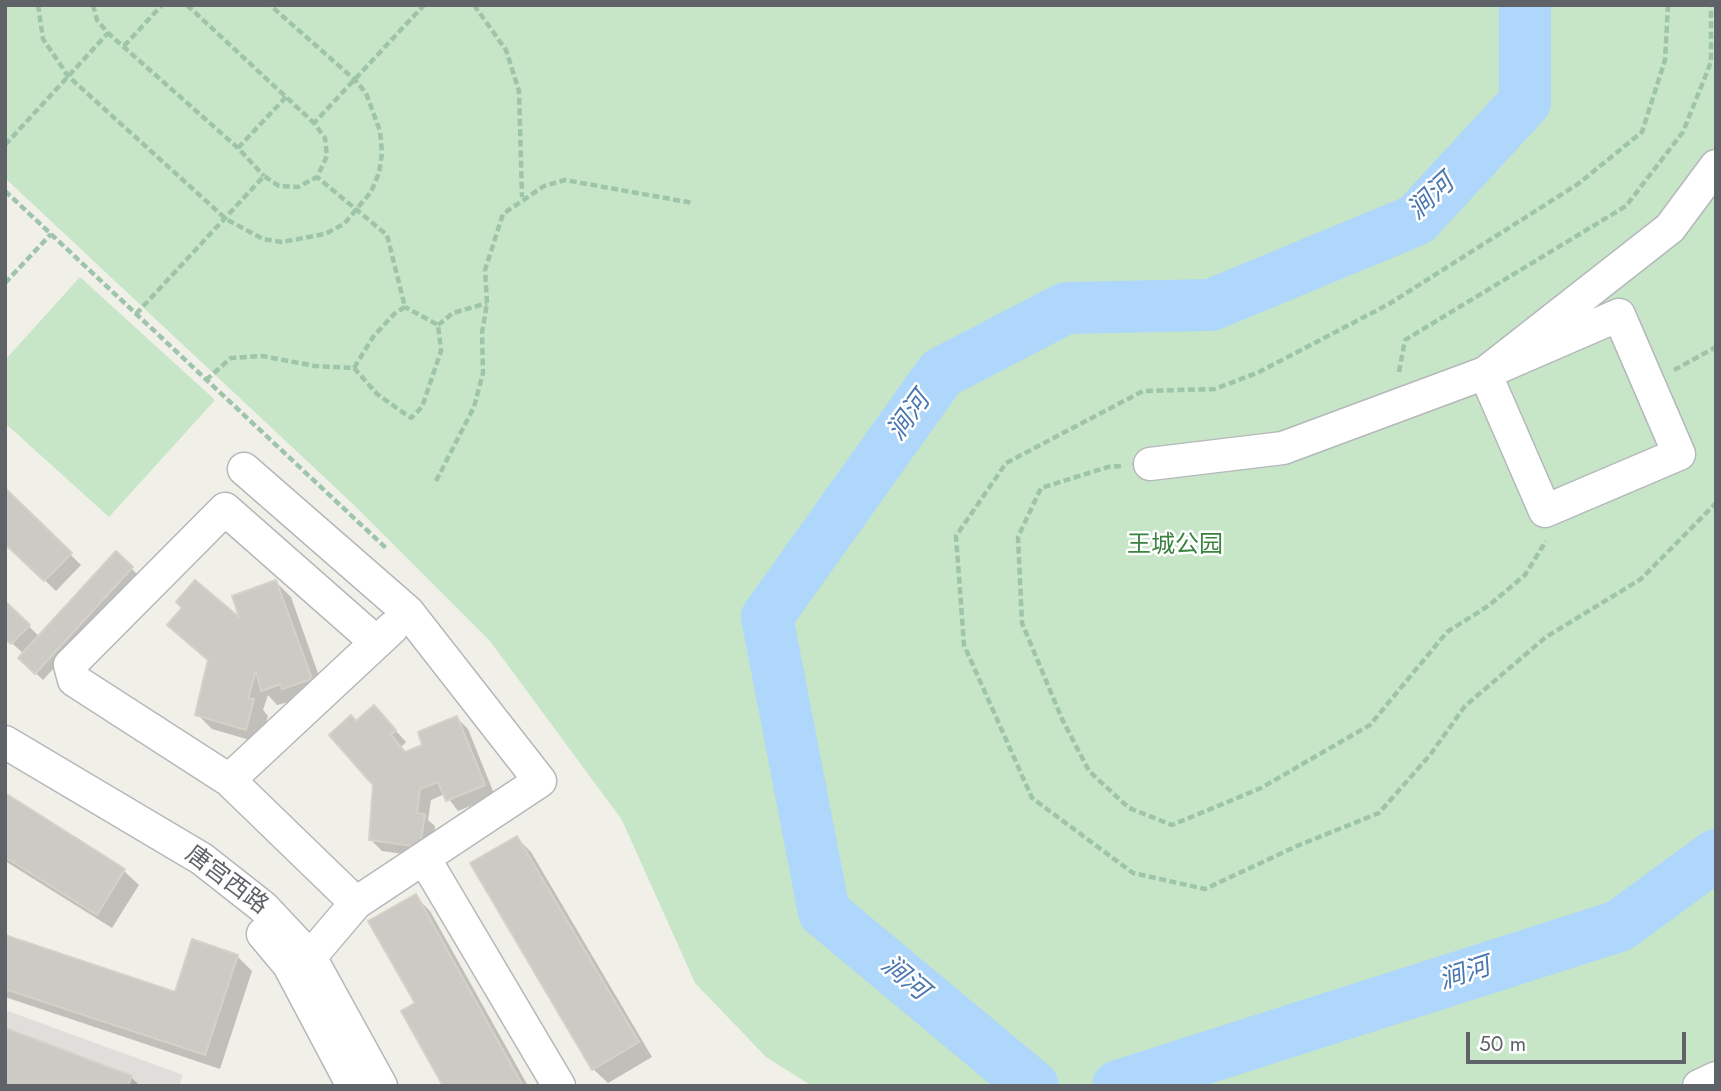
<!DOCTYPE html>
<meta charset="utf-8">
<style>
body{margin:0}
#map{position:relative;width:1721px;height:1091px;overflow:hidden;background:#f0efe8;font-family:Jost,sans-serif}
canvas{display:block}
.frame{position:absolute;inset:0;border:7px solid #5f6367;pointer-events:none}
.scale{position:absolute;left:1466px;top:1032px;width:220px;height:32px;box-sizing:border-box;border:4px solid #5f6367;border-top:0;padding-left:9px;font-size:21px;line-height:24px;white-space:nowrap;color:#5f6367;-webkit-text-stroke:5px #fff;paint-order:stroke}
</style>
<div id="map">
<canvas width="1721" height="1091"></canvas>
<div class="frame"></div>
<div class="scale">50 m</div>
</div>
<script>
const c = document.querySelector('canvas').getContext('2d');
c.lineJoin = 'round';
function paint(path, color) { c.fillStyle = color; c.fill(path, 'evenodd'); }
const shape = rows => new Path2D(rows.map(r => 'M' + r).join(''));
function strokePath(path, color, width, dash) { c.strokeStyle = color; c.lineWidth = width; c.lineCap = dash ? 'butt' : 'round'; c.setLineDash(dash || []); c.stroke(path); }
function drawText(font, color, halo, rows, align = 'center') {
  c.font = font + ' Jost,"Noto Sans SC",sans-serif'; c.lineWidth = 5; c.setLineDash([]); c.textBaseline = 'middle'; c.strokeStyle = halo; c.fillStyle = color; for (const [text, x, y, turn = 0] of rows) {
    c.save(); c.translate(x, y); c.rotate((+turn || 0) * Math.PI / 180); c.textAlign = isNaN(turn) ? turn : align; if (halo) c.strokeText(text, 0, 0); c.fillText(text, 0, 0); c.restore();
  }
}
const industrial = shape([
 [5,1010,183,1075,179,1086,5,1086]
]);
const green = shape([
 [5,5,1716,5,1716,1070,1677,1086,812,1086,766,1057,695,983,622,820,490,641,354,505,5,178],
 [80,277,215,400,109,517,5,423,5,360]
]);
const shadow = shape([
 [5,490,81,565,56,591,5,542],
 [116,553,139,576,43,680,20,658,24,654,5,637,5,604,40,637],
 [276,582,291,597,325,693,277,705,268,695,263,710,268,716,260,743,212,729,197,714,243,622],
 [457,718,468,729,495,796,458,811,445,794,431,800,428,820,435,826,431,858,382,851,371,840,375,785,356,723,385,719,406,742,401,747,406,753,425,746],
 [5,795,124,871,139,885,112,928,5,861],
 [517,838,531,852,652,1057,608,1083,593,1069],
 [415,896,430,911,528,1086,445,1086,417,1004],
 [5,937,176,994,237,956,252,971,220,1069,5,997],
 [131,1077,140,1086,5,1086]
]);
const river = shape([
 [1033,1086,824,912,767,617,941,373,1066,308,1211,305,1416,220,1525,102,1525,5],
 [1118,1086,1619,926,1716,855]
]);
const building = shape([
 [5,488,72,553,44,581,5,544,5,488],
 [116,551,133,567,35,674,18,658,116,551],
 [195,580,239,617,232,596,276,580,312,679,282,689,281,684,261,691,256,671,248,698,254,699,246,730,195,715,208,660,167,625,182,608,176,602,195,580],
 [5,601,30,625,11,644,5,639,5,601],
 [374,705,396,730,391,735,405,752,422,745,418,732,457,716,485,785,446,801,438,782,420,789,417,813,425,814,420,847,369,840,373,785,329,735,351,715,356,721,374,705],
 [5,793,125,869,97,915,5,857,5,793],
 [517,836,639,1042,592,1070,470,863,517,836],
 [416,894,523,1086,443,1086,401,1011,415,1003,368,921,416,894],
 [5,935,175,992,192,939,238,955,205,1055,5,989,5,935],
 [5,1028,132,1076,128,1086,5,1086,5,1028]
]);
const path = shape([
 [38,5,43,39,68,76,226,219,263,239,282,242,325,234,344,224,371,192,379,173,382,153,380,131,366,93,355,80,270,5],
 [93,5,97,20,108,33,238,148,264,176],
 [187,5,314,123],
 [474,5,506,50,519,91,522,197],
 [1668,5,1665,60,1642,132,1578,184,1389,304,1259,372,1215,389,1143,391,1006,463,956,536,964,645,1032,798,1133,873,1205,889,1297,846,1379,813,1430,755,1465,706,1546,637,1641,579,1716,503],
 [124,46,162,5],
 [5,145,108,33],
 [238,148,286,97],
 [5,191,387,549],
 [5,283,51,234],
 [136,314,264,176,279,186,298,187,317,177,327,156,325,138,314,123,424,5],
 [438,325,453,313,487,303],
 [354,368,377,394,411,418,422,407,441,351,438,325,405,307],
 [1674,370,1716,347],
 [1399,372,1405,340,1626,206,1683,132,1711,62,1711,5],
 [206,380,231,358,262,356,315,366,354,368,373,337,394,314,405,307,387,235,317,177],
 [1121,466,1108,467,1041,488,1018,537,1022,623,1062,719,1089,771,1129,808,1172,825,1261,788,1370,725,1447,632,1488,606,1525,575,1546,541],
 [436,481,474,407,483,373,482,333,487,303,485,270,503,214,544,186,565,180,693,203]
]);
const minor = shape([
 [1619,315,1679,454,1545,511,1485,373,1619,315],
 [1150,464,1283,448,1485,373,1670,228,1716,166],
 [244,469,408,612,540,781,356,903,310,957],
 [5,742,202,859,263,907,310,957,381,1086],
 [229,780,392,628],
 [424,858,559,1086],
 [356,903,229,780,74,680,70,665,225,509,376,642],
 [263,934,289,965,353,1086],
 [1699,1086,1716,1078]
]);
const parkNames = [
 ["王城公园",1175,546]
];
const streetNames = [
 ["唐宫西路",226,881,37]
];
const waterNames = [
 ["涧河",1432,198,-43],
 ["涧河",910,417,-54],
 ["涧河",1465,975,-18],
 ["涧河",904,979,40]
];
paint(industrial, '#dfdeda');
paint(green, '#c6e6c7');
paint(shadow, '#0003');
strokePath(river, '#aed7fb', 52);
paint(building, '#cccac4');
strokePath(building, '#d5d1c6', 2);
strokePath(minor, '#b5b8bb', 35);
strokePath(path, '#9ec4aa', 4.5, [7, 3.5]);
strokePath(minor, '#fff', 32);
drawText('24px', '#3a8340', '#fff', parkNames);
drawText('24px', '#5f6367', '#fff', streetNames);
drawText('italic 26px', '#4a78ae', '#fff', waterNames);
</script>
